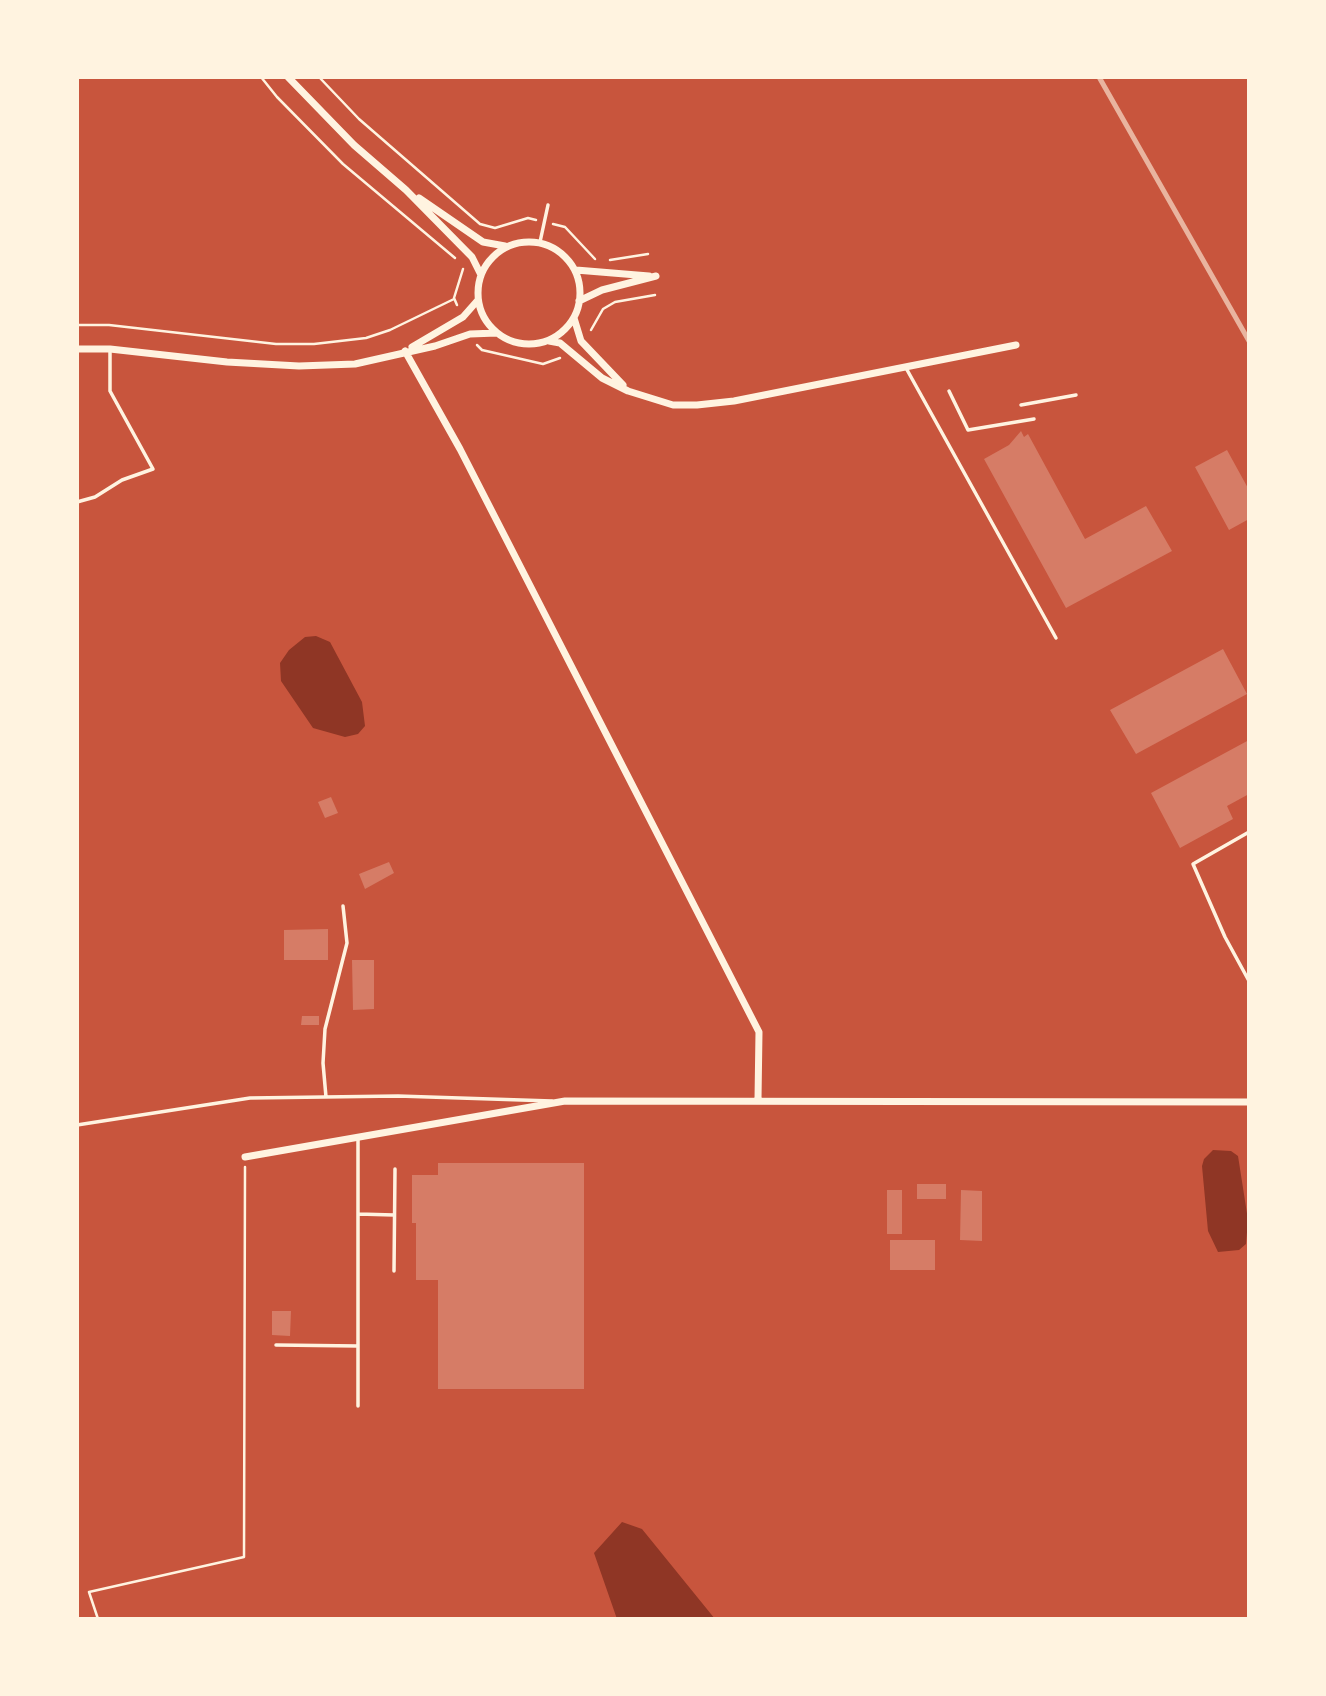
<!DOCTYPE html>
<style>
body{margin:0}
#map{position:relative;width:1326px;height:1696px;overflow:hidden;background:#c8553d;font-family:Manrope,sans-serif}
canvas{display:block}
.frame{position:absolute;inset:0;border:79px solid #fff3e0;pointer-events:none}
</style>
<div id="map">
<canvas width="1326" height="1696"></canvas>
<div class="frame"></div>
</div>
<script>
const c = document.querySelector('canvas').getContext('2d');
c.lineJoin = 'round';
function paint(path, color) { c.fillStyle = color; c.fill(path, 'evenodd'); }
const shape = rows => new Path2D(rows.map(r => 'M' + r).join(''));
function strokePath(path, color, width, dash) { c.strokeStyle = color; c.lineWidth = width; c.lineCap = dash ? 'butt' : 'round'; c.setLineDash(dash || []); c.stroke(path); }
const water = shape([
 [316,636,330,642,362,702,365,726,358,734,345,737,313,728,281,681,280,663,289,650,305,637],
 [1213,1150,1231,1151,1238,1156,1248,1220,1246,1244,1239,1250,1218,1252,1208,1231,1202,1166,1204,1159],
 [622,1522,642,1529,715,1619,617,1619,594,1553]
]);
const building = shape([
 [1021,431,1024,437,1028,434,1085,539,1146,506,1172,551,1066,608,984,459,1009,445],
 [1227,450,1249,490,1249,519,1229,530,1195,467],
 [1223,649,1247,694,1136,754,1110,710],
 [1249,740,1249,794,1227,806,1233,819,1180,848,1151,793],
 [331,797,338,813,325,818,318,802],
 [389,862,394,873,365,889,359,874],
 [328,929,328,960,284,960,284,930],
 [352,960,374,960,374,1009,353,1010],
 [302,1016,319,1016,319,1025,301,1025],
 [438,1163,584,1163,584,1389,438,1389,438,1280,416,1280,416,1223,412,1223,412,1175,438,1175],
 [917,1184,946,1184,946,1199,917,1199],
 [887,1190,902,1190,902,1234,887,1234],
 [961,1190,982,1191,982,1241,960,1240],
 [890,1240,935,1240,935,1270,890,1270],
 [272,1311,291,1311,290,1336,272,1335]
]);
const path = shape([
 [261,77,277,97,343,164,455,258],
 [319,77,359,119,480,224,495,228,528,218,536,220],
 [553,224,565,227,595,259],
 [610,260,648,254],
 [457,305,454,298,463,269],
 [77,325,109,325,276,344,314,344,366,338,390,330,454,299],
 [591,330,603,309,615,302,655,295],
 [477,345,482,350,543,364,560,358],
 [98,1619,89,1592,244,1557,245,1167]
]);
const service = shape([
 [540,242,548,205],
 [906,368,1056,638],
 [949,391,968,430,1034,419],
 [1021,405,1076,395],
 [77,502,95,497,122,480,153,469,110,391,110,351],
 [1249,832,1193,864,1225,937,1249,981],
 [326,1097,323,1063,325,1029,347,943,343,906],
 [77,1125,250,1098,398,1096,552,1101],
 [358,1214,394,1215],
 [394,1271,395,1169],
 [276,1345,358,1346],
 [358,1406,358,1138]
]);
const minor = shape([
 [288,77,354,145,406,190,472,257,481,275],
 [419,198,483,242,505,246],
 '478 293a51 51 0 1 1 102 0a51 51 0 1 1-102 0Z',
 [576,270,649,276],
 [579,301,602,290,656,276],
 [574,318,581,341,623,385],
 [549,341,560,343,602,378,628,391,673,405,697,405,734,401,1016,345],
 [412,347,463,317,478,300],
 [77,349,110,349,227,362,299,366,355,364,435,346,470,334,497,333],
 [405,351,460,449,759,1032,758,1099],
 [245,1157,565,1101,1249,1102]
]);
const rail = shape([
 [1099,77,1249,341]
]);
paint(water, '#8f3625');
paint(building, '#d67c66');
strokePath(path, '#fff3e0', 2.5);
strokePath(service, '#fff3e0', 3.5);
strokePath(minor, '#fff3e0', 7);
strokePath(rail, '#e9b49f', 5);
</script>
